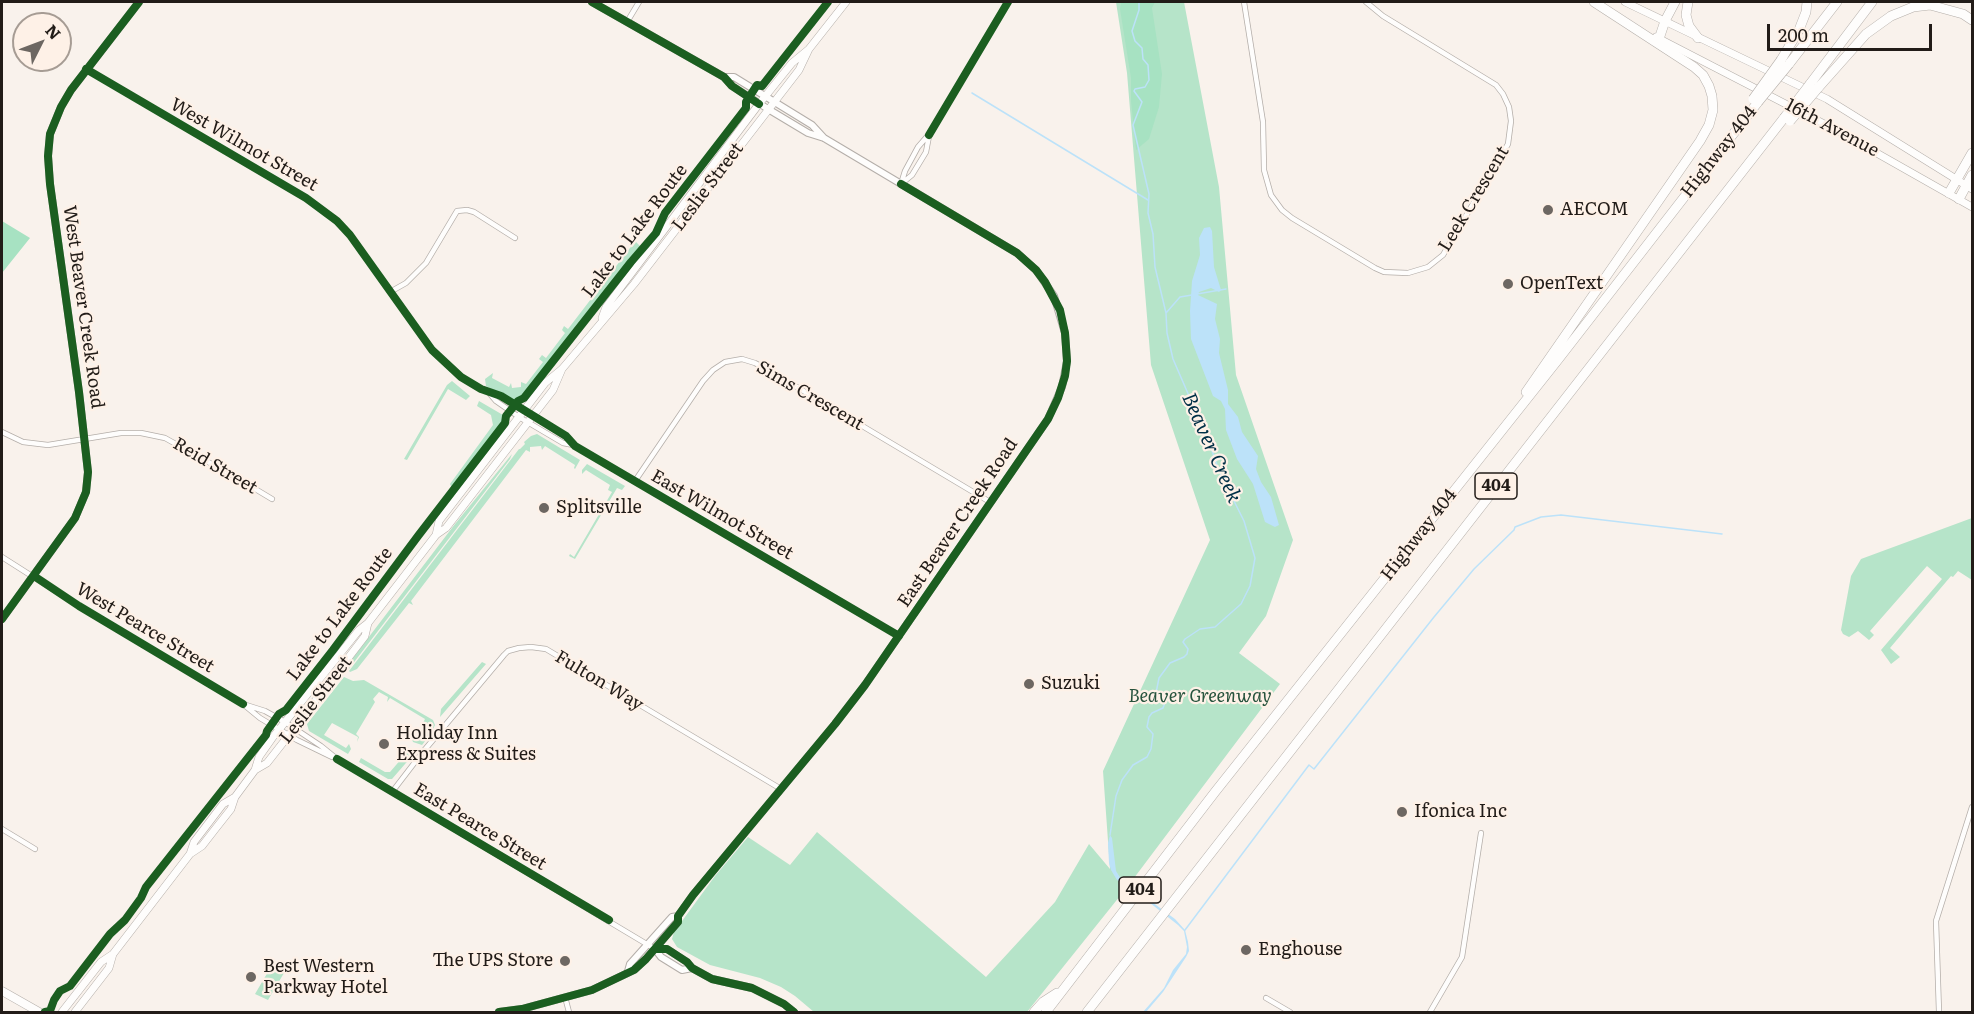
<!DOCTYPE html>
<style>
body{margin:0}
#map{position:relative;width:1974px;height:1014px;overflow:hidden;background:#f9f2ec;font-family:Literata,serif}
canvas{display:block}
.frame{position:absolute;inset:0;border:3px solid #221c18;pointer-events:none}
.north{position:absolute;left:12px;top:12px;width:60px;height:60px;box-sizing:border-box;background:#fef1e7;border:2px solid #a69c94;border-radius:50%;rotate:48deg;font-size:16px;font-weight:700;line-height:24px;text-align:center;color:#221c18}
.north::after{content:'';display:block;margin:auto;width:21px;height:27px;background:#6d6762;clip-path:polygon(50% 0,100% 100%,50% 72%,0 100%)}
.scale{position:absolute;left:1767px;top:24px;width:165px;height:27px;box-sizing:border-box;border:3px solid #221c18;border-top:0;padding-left:8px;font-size:18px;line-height:21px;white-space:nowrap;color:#221c18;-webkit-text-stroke:4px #fef1e7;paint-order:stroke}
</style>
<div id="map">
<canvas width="1974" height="1014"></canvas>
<div class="frame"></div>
<div class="north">N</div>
<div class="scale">200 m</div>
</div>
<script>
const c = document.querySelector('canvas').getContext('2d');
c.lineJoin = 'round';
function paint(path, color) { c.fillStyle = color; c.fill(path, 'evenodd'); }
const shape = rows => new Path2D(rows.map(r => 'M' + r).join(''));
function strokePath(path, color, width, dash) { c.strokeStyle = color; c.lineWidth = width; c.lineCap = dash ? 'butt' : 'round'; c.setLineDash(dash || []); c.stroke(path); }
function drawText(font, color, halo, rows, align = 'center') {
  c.font = font + ' Literata,serif'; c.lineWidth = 4.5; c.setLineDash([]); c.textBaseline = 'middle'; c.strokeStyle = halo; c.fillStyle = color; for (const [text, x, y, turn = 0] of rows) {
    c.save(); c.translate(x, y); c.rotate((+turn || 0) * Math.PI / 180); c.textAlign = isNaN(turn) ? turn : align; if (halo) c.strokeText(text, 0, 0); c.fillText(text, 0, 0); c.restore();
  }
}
const green = shape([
 [1116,2,1184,2,1219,187,1236,375,1293,540,1266,616,1239,653,1280,684,1128,886,1027,1012,814,1012,795,996,781,987,760,978,710,965,677,947,672,939,674,932,715,876,748,837,790,865,817,832,986,977,1055,902,1089,844,1110,869,1103,771,1210,540,1151,365,1127,73],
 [633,239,641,247,640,252,630,260,523,398,515,399,514,401,486,386,485,379,493,373,492,378,509,387,511,383,512,388,521,387,521,382,526,384,543,362,539,359,542,355,546,358,565,333,562,330,564,326,568,329,591,299,588,296,590,292,595,295,611,273,607,270,610,267,614,269,633,244,630,241],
 [452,381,470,396,466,400,448,389,407,460,404,459,447,385],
 [479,401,503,415,506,420,452,488,450,484,493,425,491,415,477,406],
 [537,434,580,460,575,469,574,468,575,465,545,446,542,450,541,446,530,447,530,452,526,450,411,601,413,605,409,603,357,669,350,672,349,671,519,449,520,449,525,444,524,442,531,436],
 [512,454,510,459,348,670,349,663,455,524],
 [587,464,625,486,622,490,617,488,575,559,569,556,570,554,574,557,612,492,608,490,610,485,586,470,582,474,582,470],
 [1972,518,1972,580,1958,571,1953,577,1951,576,1890,648,1900,657,1891,664,1881,650,1942,579,1927,566,1870,631,1874,635,1869,640,1858,631,1849,637,1843,634,1841,630,1851,576,1861,559],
 [482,662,486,664,440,717,441,709],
 [344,677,353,681,364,680,433,720,435,725,430,735,422,745,413,742,412,739,416,741,427,727,423,723,425,719,390,698,387,702,388,697,379,692,373,699,375,702,356,734,359,737,357,742,358,737,332,723,324,735,346,748,349,744,351,749,348,754,309,731,307,724],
 [407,747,412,750,412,756,392,779,388,779,359,762,361,758,385,772,390,772,409,750],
 [272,965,284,973,268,1000,255,994]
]);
const forest = shape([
 [1121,2,1155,2,1152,8,1162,74,1159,107,1149,139,1136,150,1131,101,1131,78,1120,9],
 [2,221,30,238,2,273]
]);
const water = shape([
 [1210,227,1212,231,1214,267,1221,290,1219,292,1211,288,1199,292,1198,295,1217,304,1215,319,1220,339,1219,353,1228,390,1228,404,1238,417,1242,432,1258,456,1256,469,1261,482,1271,497,1279,525,1275,527,1265,522,1253,484,1237,459,1226,430,1225,409,1221,401,1213,396,1191,339,1190,311,1192,281,1200,255,1199,238,1204,228],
 [1110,835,1112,838,1116,871,1121,879,1175,919,1185,930,1188,942,1189,951,1186,957,1163,992,1146,1012,1143,1012,1164,988,1173,970,1186,954,1187,947,1184,931,1178,925,1131,888,1117,880,1111,870,1109,863,1108,843]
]);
const stream = shape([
 [972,93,1148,200],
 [1197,294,1226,289],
 [1166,313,1180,297,1192,295],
 [1110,835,1116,796,1122,780,1133,765,1147,757,1151,749,1153,734,1147,727,1149,717,1152,713,1163,708,1167,697,1167,695,1156,693,1159,678,1170,663,1184,657,1187,654,1188,649,1183,642,1185,639,1200,629,1215,627,1241,604,1250,586,1255,558,1244,521,1219,471,1209,442,1173,359,1167,333,1166,313,1155,267,1153,234,1148,213,1149,194,1133,125,1142,102,1134,91,1135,89,1145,87,1149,80,1148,65,1143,59,1142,48,1135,41,1132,31,1139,10,1139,2],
 [1185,930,1309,765,1314,769,1434,617,1474,569,1514,530,1515,527,1541,517,1561,515,1722,534]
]);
const minor = shape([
 [1244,2,1263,122,1264,170,1271,195,1282,210,1292,218,1375,268,1384,272,1408,273,1428,267,1443,255,1508,144,1511,121,1509,107,1503,94,1496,85,1383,16,1366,2],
 [627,22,639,2],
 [86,69,306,198,337,221,350,235,432,350,461,377,481,389,501,396,566,436,575,446,899,636],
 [901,184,905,171,918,147,931,132,1008,2],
 [901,184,912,175,926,152,929,136],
 [390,292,406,283,426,263,457,211,467,210,474,212,515,238],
 [490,394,496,401,519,417,563,443,573,445],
 [2,432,23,442,48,445,121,433,141,433,165,438,237,478,272,499],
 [635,481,703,381,713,370,725,362,742,359,755,363,770,371,990,502],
 [2,557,79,606,243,704,260,718,297,740,332,757],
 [243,704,265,711,285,722,321,746,337,759,655,949],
 [392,792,422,753,504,655,508,651,519,648,531,647,546,649,781,789],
 [2,829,35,849],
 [565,997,569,1012],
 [1266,998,1290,1012],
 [1430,1012,1462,957,1481,833],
 [1939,1012,1936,921,1972,807]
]);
const tertiary = shape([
 [724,77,734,77,812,125,824,138],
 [2,619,75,518,86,492,88,472,79,392,50,184,48,156,50,134,61,107,71,90,139,2],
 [655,949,667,949,687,962,692,968,712,979,752,988,784,1004,794,1012],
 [655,949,661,957,682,970,692,968],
 [628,971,630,964,672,917,678,916],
 [499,1012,522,1009,592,990,634,970,646,959,678,922,678,916,693,895,835,724,865,685,1048,419,1062,387,1067,361,1065,333,1054,296,1036,270,1017,253,824,138,808,133,768,109,732,86,724,77,592,2]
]);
const secondary = shape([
 [1625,2,1827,99,1972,189],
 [1656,37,1836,130,1972,207],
 [602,318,606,307,759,104,792,63,809,49,846,2],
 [436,535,439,521,545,383,562,369,634,284,799,70,809,49],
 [255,770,267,763,289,735,365,636,368,623],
 [190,854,194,842,223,804,235,797],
 [62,1012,101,962,113,954,190,854,202,846,216,828,231,809,235,797,255,770,259,757,273,737,359,630,368,623,436,535,446,528,553,390,562,369],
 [75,1012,109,968,113,954]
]);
const primary = shape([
 [2,991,39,1012]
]);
const motorway = shape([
 [1688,2,1686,15,1689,26,1698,38],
 [1659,39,1665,21,1675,2],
 [1781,60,1799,30,1806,12,1807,2],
 [1789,64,1837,2],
 [1810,84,1872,2],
 [1818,88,1866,34,1891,16,1913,7,1930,5,1963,14,1972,20],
 [1949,193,1972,153],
 [1959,199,1972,175],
 [1526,392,1700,141,1709,125,1713,110,1712,96,1709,86,1703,75,1694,67,1594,2],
 [1034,1012,1043,1002,1057,993],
 [1046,1012,1215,792,1557,361,1758,102],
 [1087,1012,1784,118]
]);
const motorwayBridge = shape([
 [1753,99,1781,60],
 [1758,102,1789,64],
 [1784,118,1810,84],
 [1790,121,1818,88]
]);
const cycleway = shape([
 [592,2,724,77,732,86,759,104],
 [86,69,306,198,337,221,350,235,432,350,461,377,481,389,501,396,566,436,575,446,899,636],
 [929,135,1008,2],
 [34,576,79,606,243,704],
 [2,619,75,518,86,492,88,472,79,392,50,184,48,156,50,134,61,107,71,90,139,2],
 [337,759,609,920],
 [655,949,667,949,687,962,692,968,712,979,752,988,784,1004,794,1012],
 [45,1012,50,1011,54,1000,60,991,70,986,110,934,125,920,141,898,146,887,266,735,267,731,279,714,286,710,333,650,418,536,505,423,506,416,518,401,524,398,631,262,656,233,665,213,746,108,746,102,757,85,762,86,828,2],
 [499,1012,522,1009,592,990,634,970,646,959,678,922,678,916,693,895,835,724,865,685,1048,419,1058,398,1065,376,1067,361,1065,333,1060,310,1045,282,1036,270,1017,253,901,184]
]);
const markers = [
 [1548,210,6,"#6d6762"],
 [1508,284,6,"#6d6762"],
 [544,508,6,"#6d6762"],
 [1029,684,6,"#6d6762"],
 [384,744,6,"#6d6762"],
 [1402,812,6,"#6d6762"],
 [1246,950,6,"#6d6762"],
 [565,961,6,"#6d6762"],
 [251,977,6,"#6d6762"]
];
const shields = [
 [1496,486,42],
 [1140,890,42]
];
const shieldNames = [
 ["404",1496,486],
 ["404",1140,890]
];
const streetNames = [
 ["16th Avenue",1832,128,28],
 ["West Wilmot Street",244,145,30],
 ["Highway 404",1719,152,-52],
 ["Leslie Street",708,187,-53],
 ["Leek Crescent",1474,199,-59],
 ["Lake to Lake Route",635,231,-53],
 ["West Beaver Creek Road",83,307,82],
 ["Sims Crescent",810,396,30],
 ["Reid Street",215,466,30],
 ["East Wilmot Street",722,515,30],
 ["East Beaver Creek Road",958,523,-56],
 ["Highway 404",1419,535,-52],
 ["Lake to Lake Route",340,614,-53],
 ["West Pearce Street",145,628,31],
 ["Fulton Way",599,681,31],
 ["Leslie Street",316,700,-52],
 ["East Pearce Street",480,827,31]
];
const poiNames = [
 ["AECOM",1560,210],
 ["OpenText",1520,284],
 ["Splitsville",556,508],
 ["Suzuki",1041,684],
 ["Holiday Inn",396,734],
 ["Express & Suites",396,755],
 ["Ifonica Inc",1414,812],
 ["Enghouse",1258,950],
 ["The UPS Store",553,961,"right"],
 ["Best Western",263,967],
 ["Parkway Hotel",263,988]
];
const parkNames = [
 ["Beaver Greenway",1200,697]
];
const waterNames = [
 ["Beaver Creek",1211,448,66]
];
paint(green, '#b6e4c9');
paint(forest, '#a7e2c2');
paint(water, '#bce2f9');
strokePath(stream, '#bce2f9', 1.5);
strokePath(minor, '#b4aea9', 6);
strokePath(tertiary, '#b4aea9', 8);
strokePath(secondary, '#b4aea9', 8);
strokePath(primary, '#b4aea9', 9);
strokePath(motorway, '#b4aea9', 10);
strokePath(minor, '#fefdfc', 4.5);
strokePath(tertiary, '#fefdfc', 6);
strokePath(secondary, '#fefdfc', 7);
strokePath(primary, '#fefdfc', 8);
strokePath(motorway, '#fefdfc', 9);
strokePath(motorwayBridge, '#b4aea9', 10, []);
strokePath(motorwayBridge, '#fefdfc', 9);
strokePath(cycleway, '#1b5e20', 8);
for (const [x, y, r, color] of markers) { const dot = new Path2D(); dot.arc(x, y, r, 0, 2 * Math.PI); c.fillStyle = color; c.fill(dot); strokePath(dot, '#fef1e7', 2); }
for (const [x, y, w] of shields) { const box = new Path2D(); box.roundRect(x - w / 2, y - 13, w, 26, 4.5); c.fillStyle = '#fef1e7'; c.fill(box); strokePath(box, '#221c18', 1.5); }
drawText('bold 16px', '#221c18', null, shieldNames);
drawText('18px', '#221c18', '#fef1e7', streetNames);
drawText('18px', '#221c18', '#fef1e7', poiNames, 'left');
drawText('italic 18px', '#26533d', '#fef1e7', parkNames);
drawText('italic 20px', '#002f46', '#fef1e7', waterNames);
</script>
